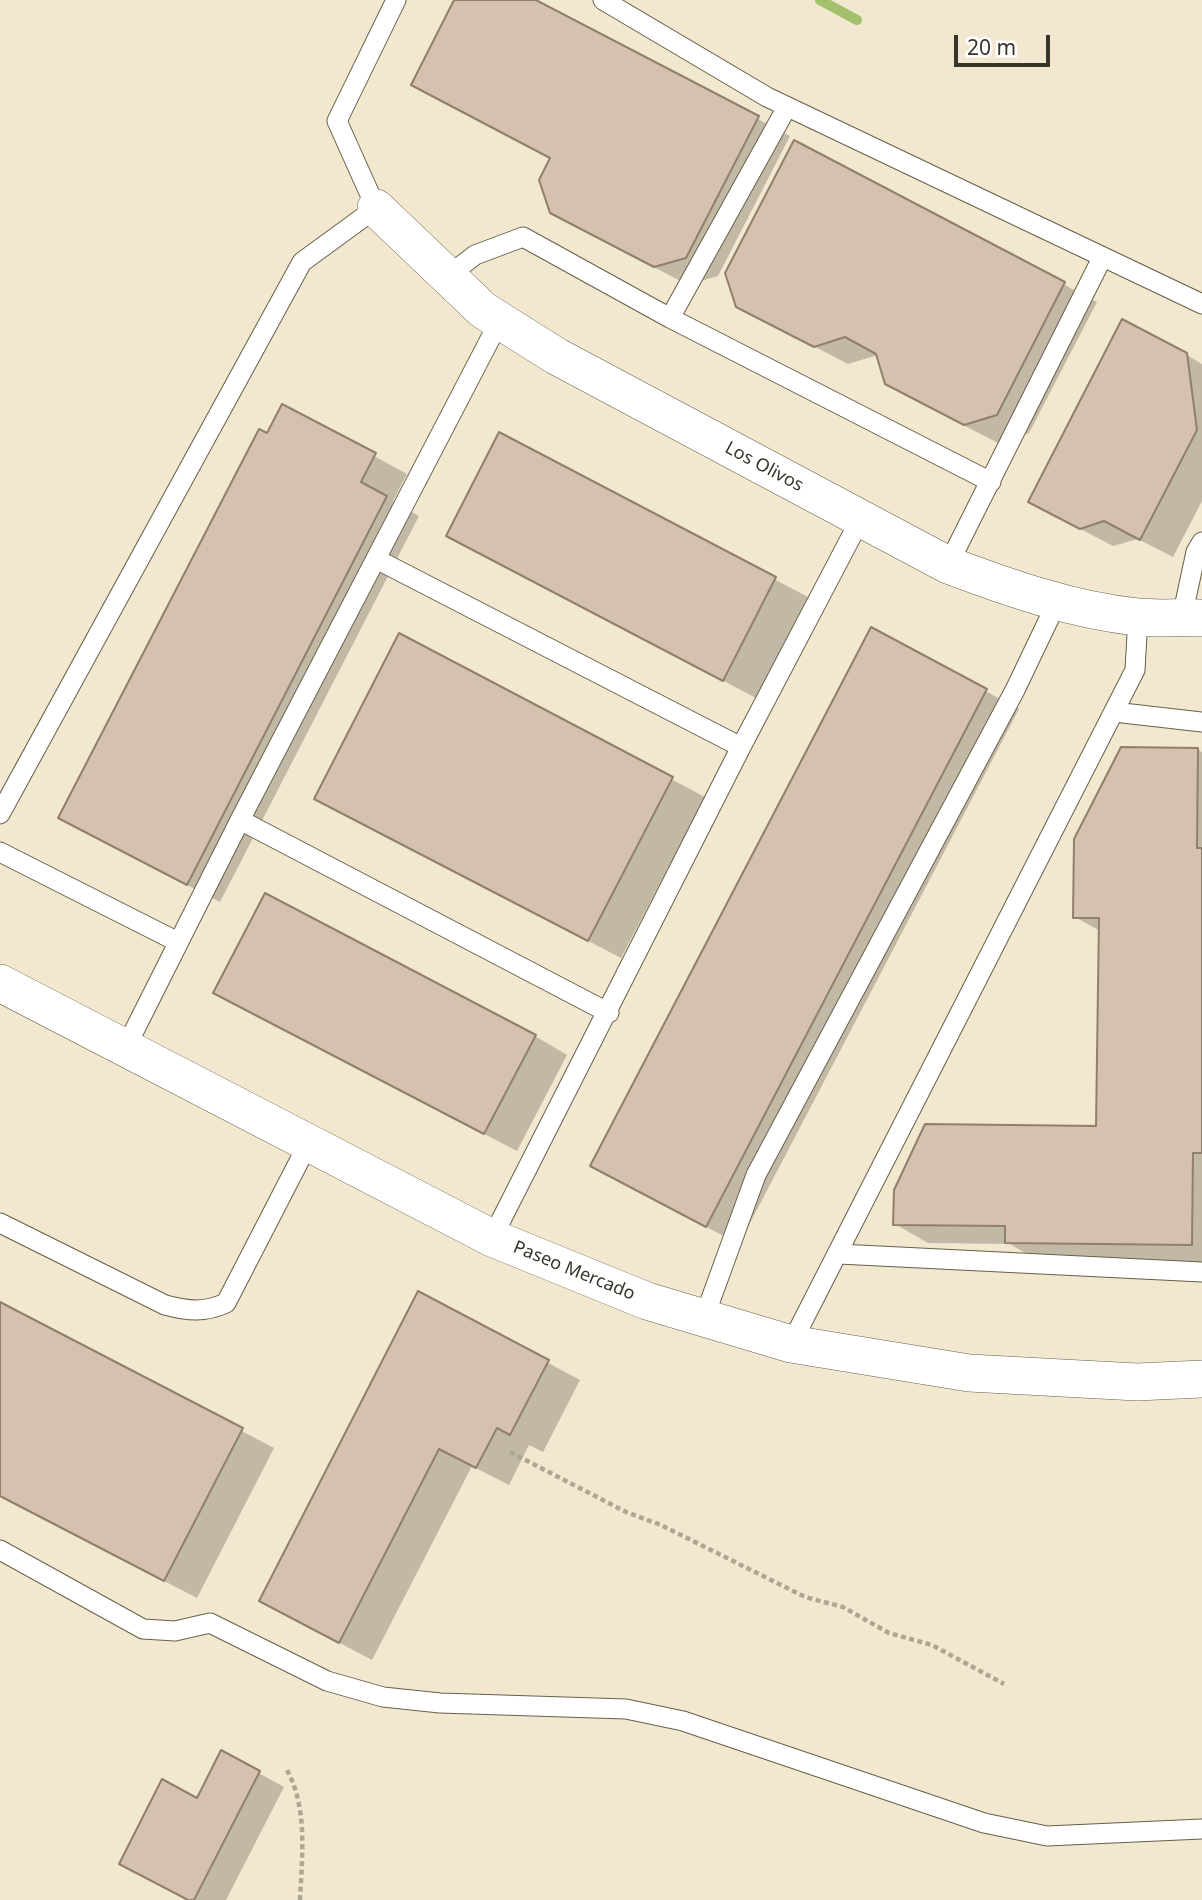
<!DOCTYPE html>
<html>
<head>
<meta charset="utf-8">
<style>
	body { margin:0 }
	#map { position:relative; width:1202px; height:1900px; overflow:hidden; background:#f2e8cf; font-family:"Noto Sans",sans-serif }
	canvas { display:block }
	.scale { position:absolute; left:954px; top:35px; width:96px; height:32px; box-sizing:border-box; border:4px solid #39352b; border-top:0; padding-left:9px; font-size:21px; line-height:24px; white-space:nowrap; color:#39352b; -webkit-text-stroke:5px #fff; paint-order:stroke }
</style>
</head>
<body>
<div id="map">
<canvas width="1202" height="1900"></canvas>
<div class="scale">20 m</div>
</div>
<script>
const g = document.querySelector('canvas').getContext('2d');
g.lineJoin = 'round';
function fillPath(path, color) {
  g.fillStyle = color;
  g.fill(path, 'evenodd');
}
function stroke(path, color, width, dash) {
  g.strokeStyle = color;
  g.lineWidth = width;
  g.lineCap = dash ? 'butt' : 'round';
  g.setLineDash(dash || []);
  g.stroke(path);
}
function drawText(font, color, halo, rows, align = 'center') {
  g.font = font + ' "Noto Sans",sans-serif';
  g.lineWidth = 6;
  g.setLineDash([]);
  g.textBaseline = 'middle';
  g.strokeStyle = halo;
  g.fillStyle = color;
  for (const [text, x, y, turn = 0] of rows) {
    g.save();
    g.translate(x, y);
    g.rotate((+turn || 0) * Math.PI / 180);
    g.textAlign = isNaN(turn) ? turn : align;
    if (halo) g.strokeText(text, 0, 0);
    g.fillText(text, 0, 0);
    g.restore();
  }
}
fillPath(new Path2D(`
	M456,0H533L790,136L718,276L688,285L585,231L552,159L413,84Z
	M794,142L1097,302L1029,433L998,443L919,402L878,355L848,364L737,306Z
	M1187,355L1202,364V501L1173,557L1138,539L1113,546L1063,520Z
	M282,406L407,474L393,501L419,516L220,902L92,836Z
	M500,435L808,597L756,698L448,536Z
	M871,630L1019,709L739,1244L624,1184Z
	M400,636L705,797L621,958L349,816Z
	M1197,749L1202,752V1263L1039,1261L1010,1244L928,1243L895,1224L1098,1128L1100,931L1075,917Z
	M248,1011L535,1036L567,1055L517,1151Z
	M419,1294L580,1380L543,1452L529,1445L509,1485L472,1466L372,1660L294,1619Z
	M0,1304L274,1448L197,1598L0,1496Z
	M222,1753L284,1787L226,1900H189L198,1800Z`), '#0003');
stroke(new Path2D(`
	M820,0L857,20`), '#a3c16d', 10);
const building = new Path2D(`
	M454,0H536L759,116L686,258L654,267L550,213L539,180L550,158L411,85Z
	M794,140L1065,282L997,415L964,425L885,384L876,354L845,337L814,347L736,307L725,273Z
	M1122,319L1187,353L1197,430L1140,540L1104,521L1080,529L1028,502Z
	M282,404L376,453L361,482L387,496L187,885L58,818L259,429L267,433Z
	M499,432L776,577L723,681L446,536Z
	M871,627L987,689L706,1227L590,1166Z
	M399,633L673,777L588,941L314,799Z
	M1121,747L1198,748L1197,848H1202V1153H1193L1192,1245L1005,1243V1226L893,1225L894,1190L925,1124L1096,1126L1099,918H1073L1074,839Z
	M265,893L536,1035L484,1134L213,993Z
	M418,1291L549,1360L510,1435L497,1428L476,1468L439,1449L339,1643L259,1601Z
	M0,1302L243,1428L164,1581L0,1496Z
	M221,1750L260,1771L194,1900H188L119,1864L162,1779L197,1798Z`);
fillPath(building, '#d5c2ae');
stroke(building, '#907f6c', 2);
const lane = new Path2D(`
	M603,0L767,97L1202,304
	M448,276L475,255L523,237L670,318L991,482
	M670,318L787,107
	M376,559L741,747
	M948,565L1102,258
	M1182,617L1196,552L1202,542
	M1114,712L1202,722
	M0,814L302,262L376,208L337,121L396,0
	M240,820L609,1013
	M0,852L178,942
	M126,1047L240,820L500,320
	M0,1223L165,1305C188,1311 204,1313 226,1303L308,1144
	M492,1238L741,747L861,518
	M839,1254L1202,1272
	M704,1318L756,1175L1015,690L1058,600
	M791,1344L1135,670L1138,617
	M0,1550L143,1629L175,1631L210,1623L327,1681L383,1697L440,1703L626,1709L683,1721L984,1823L1047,1836L1202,1829`);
const street = new Path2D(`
	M376,208L483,310L556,356L948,565C1009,588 1072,610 1137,617C1158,619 1180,617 1202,618
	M0,983L492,1238L647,1301L791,1344L969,1373L1137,1382L1202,1379`);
stroke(lane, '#685f49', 21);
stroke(street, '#685f49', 38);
stroke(new Path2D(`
	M510,1452L626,1512L661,1525L805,1597L843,1607L889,1633L932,1645L1004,1684
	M287,1770C308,1809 302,1856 300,1900`), '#ada692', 4.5, [5, 3.5]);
stroke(lane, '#fff', 19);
stroke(street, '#fff', 37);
drawText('18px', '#39352b', '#fff', [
	["Los Olivos",764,467,28],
	["Paseo Mercado",574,1271,22]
]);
</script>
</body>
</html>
